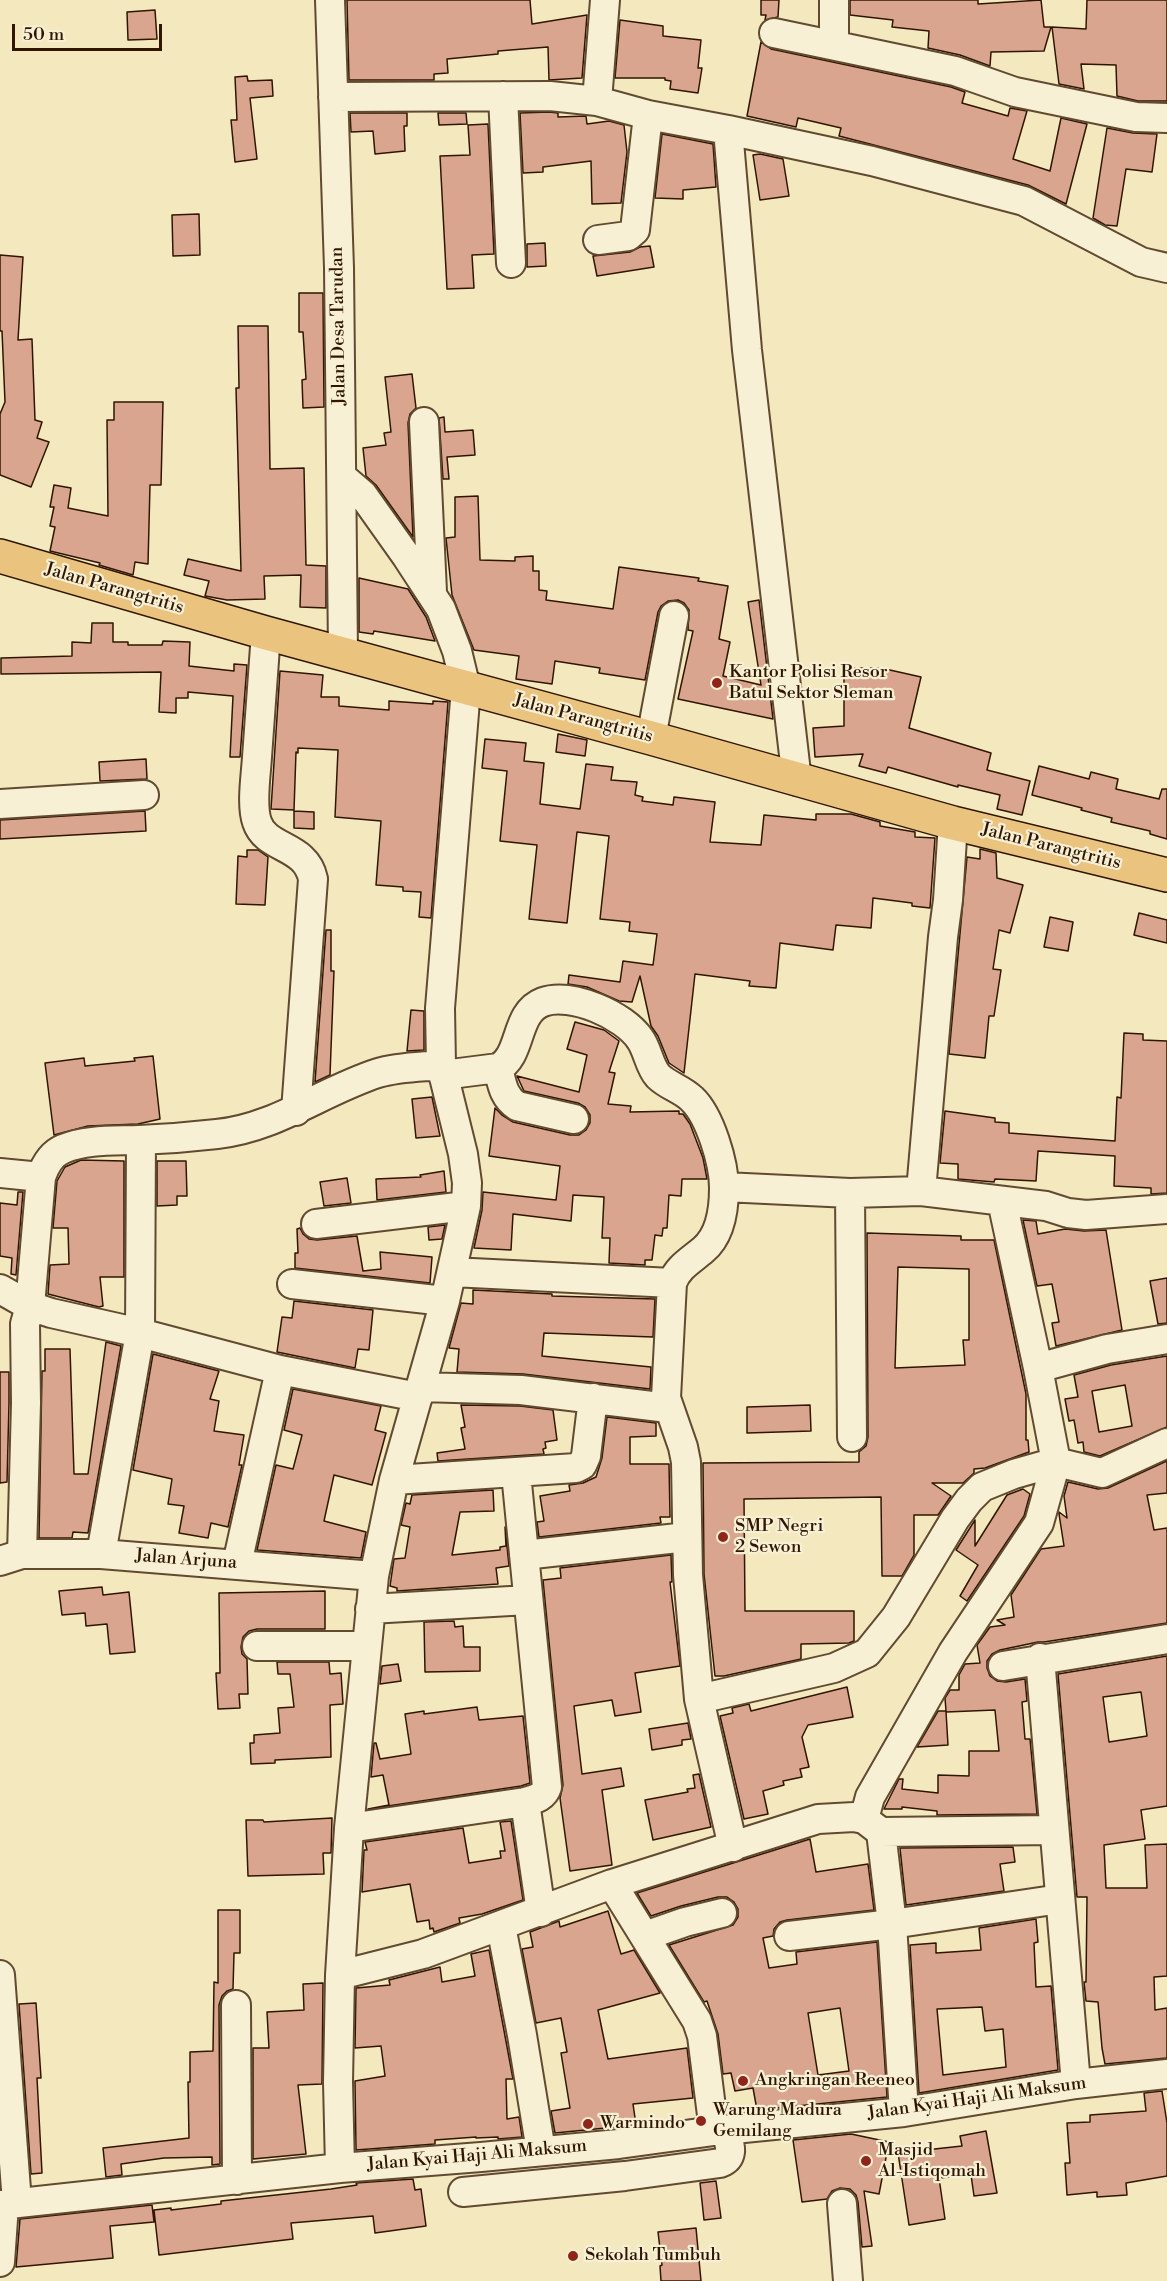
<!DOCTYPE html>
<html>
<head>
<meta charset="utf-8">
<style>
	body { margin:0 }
	#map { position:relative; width:1167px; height:2281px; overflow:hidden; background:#f3e8be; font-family:"Libre Bodoni",serif }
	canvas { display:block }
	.scale { position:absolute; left:12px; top:24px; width:150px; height:27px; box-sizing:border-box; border:3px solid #301600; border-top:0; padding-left:8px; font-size:18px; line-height:21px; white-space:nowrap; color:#301600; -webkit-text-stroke:4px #f7f0d5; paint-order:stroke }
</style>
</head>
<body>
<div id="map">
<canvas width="1167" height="2281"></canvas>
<div class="scale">50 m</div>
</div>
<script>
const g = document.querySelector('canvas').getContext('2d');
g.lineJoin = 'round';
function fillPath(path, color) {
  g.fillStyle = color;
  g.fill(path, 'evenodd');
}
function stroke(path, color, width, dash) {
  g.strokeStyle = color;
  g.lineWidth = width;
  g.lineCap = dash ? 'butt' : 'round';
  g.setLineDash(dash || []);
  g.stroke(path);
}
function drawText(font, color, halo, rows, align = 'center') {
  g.font = font + ' "Libre Bodoni",serif';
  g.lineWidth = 4.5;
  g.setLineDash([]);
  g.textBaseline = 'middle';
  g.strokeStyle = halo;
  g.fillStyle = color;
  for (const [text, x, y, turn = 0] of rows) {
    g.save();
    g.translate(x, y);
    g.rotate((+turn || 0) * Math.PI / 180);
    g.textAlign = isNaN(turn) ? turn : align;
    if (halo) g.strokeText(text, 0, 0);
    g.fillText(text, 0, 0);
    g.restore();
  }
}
const building = new Path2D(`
	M347,0H530L532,24L587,15L582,78L549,80L548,47L498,51V54L447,59L448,73L434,74V80H349Z
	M761,0H779L778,17L765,20L766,15H761Z
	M850,0H978V4L1041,0L1044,27H1051L1044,51L991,52L990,66L960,55L928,48L929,31L892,27L893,20L850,15Z
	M1087,0H1167V101H1138L1117,96L1116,65L1081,64L1084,89L1059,84L1052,27L1086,29Z
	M155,10L157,39L128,40L127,12Z
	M620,20L663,26V36L701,40L698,68H702L698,93L670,89L671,81L665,80V78H615Z
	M761,42L771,49L951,87L965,92L962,103L1008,116L1010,108L1027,111L1013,159L1050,171L1061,118L1087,124L1066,204L1028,185L839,136L841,128L798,118L796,127L747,116Z
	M247,76L248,81L272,80L273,96L250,98L257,159L235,162L231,120H237L235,77Z
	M549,112L558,113V117L586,116L587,124L609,121L624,125L627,152L621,203L592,204L591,161L543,167V172L523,173L520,113Z
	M350,113H407V126H404L405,151L375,154L373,131L351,132Z
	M438,113H466L467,124L439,125Z
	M488,124L494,254L472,255L474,288L447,289L440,156L470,155L468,125Z
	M1107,128L1133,133L1157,134L1152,172L1126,169L1117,226L1105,225L1093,218Z
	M662,134L713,144L716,187L683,190V199L655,198Z
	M760,154L783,159L789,196L760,200L753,155Z
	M199,214L200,255L173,256L172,215Z
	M545,243L546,266L527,267V244Z
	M650,246L654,267L597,276L593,256L630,252L640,247Z
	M0,255L23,257L18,340L32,339L35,420L42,422L37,438L49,442L31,487L0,475V414L5,402L2,331H0Z
	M299,293H323L324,407L303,408L302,380L306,379L303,332H299Z
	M238,326H268L270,469L304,468L306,565L326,566V608L300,607L301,575L264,576L265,599L227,600L205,596L209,581L184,575L188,559L241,571L236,388H239Z
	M412,374L416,408L410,414L408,423L413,537L376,485L366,476L363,448L386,445L384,433L391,432L385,377Z
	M114,402H163L161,485H150L148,564L135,562L133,575L99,565L100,563L50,551L55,527L50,526L54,507H50L54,485L71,488L68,508L108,516L107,420H114Z
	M444,417L445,432L473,430L475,455L447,457L449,479H443L439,418Z
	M478,496L480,560L515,561V557L533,556V571H539V590L547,591L546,600L613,609L619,567L699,578L698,581L728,586L719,639L730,642L723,676L761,685L748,602L759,600L773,719L678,699L693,631L688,630L689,610L684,603L678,600L668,601L661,606L658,612L645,680L599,673L600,668L555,661L552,684L516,679L519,656L474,650L452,595L446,538L455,537V497Z
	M359,578L408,589L426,617L435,641L374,631L373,634L359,632Z
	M92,623H113V642H128V645H162L163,641L190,642L189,666L234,671V664L247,665L240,757H230L233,696L188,692V698H176V713L159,712L161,672L1,674V658L72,656V642L91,643Z
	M844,668H881L921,677L909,728L991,753L987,770L1030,781L1022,815L997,809L1000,795L958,785V787L888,767L886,773L859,766L863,754L815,757L813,728L844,726Z
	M280,671L323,675L321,697H339V706L389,710V701L433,704V701L448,702L431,918L419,917L421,892L403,891V887L376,885L381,821L335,817L338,750L298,748V753L296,752L294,810L271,809Z
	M558,734L587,740L585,756L556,752Z
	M485,739L526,743L524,761L544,763L540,804L580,809L586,764L613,767L611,780L637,782L635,795L643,797L642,801L673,805L674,797L715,802L710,842L761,845L764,815L816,820V814H851L880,822V826L915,832V837L935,838L930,908L912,906V903L873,898L871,928L836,925L833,950L780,943L776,988L749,986L750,981L695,974L684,1073L669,1063L658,1036L651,1026L640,976L632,1002L619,1001L587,987L568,984L569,975L620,982L623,961L653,965L657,934L629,931L630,922L600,919L609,836L577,832L567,923L529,919L537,845L500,841L507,771L482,768Z
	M146,759L147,779L100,781L99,762Z
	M1039,766L1089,779L1091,772L1118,779L1116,789L1159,799L1162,789H1167V839L1150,834V831L1111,822L1112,818L1081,810L1082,808L1032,795Z
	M145,811L146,831L0,839V820Z
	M294,811L314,812V829L294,828Z
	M980,849L996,853L997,878L1023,885L1010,933L999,930L993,969L1001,970L994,1016H989L985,1058L949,1054L967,857L980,859Z
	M247,850H258L268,857L265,905L236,904L238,856L247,857Z
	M1139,913L1167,920V943L1134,935Z
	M1050,917L1073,922L1068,951L1044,947Z
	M326,930H331V971H334L330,1075L315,1082Z
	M411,1010L424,1011V1050L407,1051Z
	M575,1022L604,1030L619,1041L609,1072L615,1073L608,1104L631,1106L630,1112L679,1111V1114H683L690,1124L703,1158L707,1179H682L681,1196L669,1195L667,1228H663L662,1236L655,1235L652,1260H645V1265L609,1263L610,1238H602L604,1197L573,1195L571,1221L513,1214L511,1250L474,1248L482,1210L483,1192L556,1200L560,1166L489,1156L495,1108L502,1115L513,1122L570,1135H579L586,1130L590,1123V1115L585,1107L578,1103L524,1091L517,1076L579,1092L587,1055L567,1049Z
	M1124,1033L1143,1034V1040L1167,1041V1193L1151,1194V1188L1114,1186L1115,1156L1038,1151L1036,1181L995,1179L994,1182L958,1179V1164L940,1163L945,1111L995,1118V1122L1009,1123V1133L1115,1141L1117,1097L1121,1098Z
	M153,1056L160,1119L138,1124L88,1126L54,1135L45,1063L84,1058L85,1066L135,1061L134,1058Z
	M432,1097L440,1136L416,1138L412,1099Z
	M81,1160L124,1161V1277H100L103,1306L99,1307L48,1294L50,1265L69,1264L68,1228H53L57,1181L65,1167Z
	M157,1161H186L187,1196H177V1205L157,1206Z
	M444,1171L446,1192L377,1200L376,1179L421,1177L420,1175Z
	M347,1178L351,1203L324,1206L320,1182Z
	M18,1192H23L16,1275L11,1274L12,1258L0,1256V1203L17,1205Z
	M1023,1220L1036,1221L1038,1234L1065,1229L1084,1231L1106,1230L1122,1330L1056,1346L1052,1323L1059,1322L1052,1284L1037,1286Z
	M445,1225L442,1239L429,1240L428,1227Z
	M300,1228L303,1234L309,1239L317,1240L357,1236L363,1271L381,1269L380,1252L432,1257L430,1283L295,1268V1253H298L297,1229Z
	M867,1233L961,1236V1240H994L1026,1394V1440H1028L1029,1452L985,1468L974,1469V1473L963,1483H932L951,1496L938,1515H914V1555L902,1576H882L881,1497L744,1499L745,1611H854V1641L849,1643L801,1644V1659L724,1676H715L704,1574L703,1463L859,1462V1452L866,1446L868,1437ZM898,1267L969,1269V1340H963L965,1365L895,1368Z
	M1167,1278V1323L1158,1324L1150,1281Z
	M473,1290L552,1294V1296L655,1299L653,1337L544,1333L542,1356L651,1367L650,1389L523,1374L457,1372L459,1349L449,1348L461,1303L473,1304Z
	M294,1301L373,1310L369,1350L358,1349L355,1368L277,1352L282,1317L292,1318Z
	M106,1342L121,1346L88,1533L73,1532L72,1538H39L42,1371H45V1349H70L74,1474H88Z
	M153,1354L219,1371L210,1399L219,1401L214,1431L244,1435L239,1465H242L228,1527L211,1523L208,1538L179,1533L184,1506L168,1504L172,1479L133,1470Z
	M1167,1356V1427L1100,1456L1084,1452L1083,1442L1078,1443L1074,1420L1069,1421L1065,1399L1078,1397L1074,1375L1111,1365ZM1125,1385L1132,1426L1099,1432L1092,1391Z
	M0,1372H9V1403L7,1482L0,1483Z
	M293,1389L381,1406L375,1430L386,1433L372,1485L334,1475L324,1521L366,1532L361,1558L257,1550L276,1465L293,1469L302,1435L284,1430Z
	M461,1405L520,1406L553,1410L557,1440L545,1442L546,1448L543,1449L544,1454L438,1461L437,1453L465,1449L461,1428L465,1427Z
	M810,1405L811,1431L747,1433V1407Z
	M607,1417L656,1423V1436L630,1437V1464H669L670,1517H660L661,1523L539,1537L537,1522L544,1521L540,1496L570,1491L569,1485L583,1483L596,1477L602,1458Z
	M1167,1461V1493L1147,1495L1154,1530L1167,1528V1623L1044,1642H1038L1000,1650L992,1654L987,1661V1668L990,1676L997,1681L1006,1682L1025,1679L1027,1701L1022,1702L1025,1739H1030L1037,1814L937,1815V1811L902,1807V1809H884L899,1779H903L902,1789L938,1793V1775L969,1776V1751H999L995,1710L946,1712L948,1745L917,1747L938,1711H946L945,1698L950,1690H959V1675L965,1664L980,1663L977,1645L990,1627L1005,1625L997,1620L1014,1617L1011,1595L1041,1549L1064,1546L1059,1514V1512L1067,1518L1064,1496L1068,1482L1098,1489L1108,1488Z
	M1023,1489L1030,1494L1024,1516L967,1601L960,1596L978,1565L956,1550L975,1520V1546L1007,1495Z
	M493,1490L494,1511L460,1512L452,1555L500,1550V1547L506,1546L505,1527L509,1566L496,1568L498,1584L397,1591V1588L390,1586L394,1559L405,1558L410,1527L401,1525L406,1503L410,1504L412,1495Z
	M671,1555L672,1582H670L680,1666L635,1673L641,1712L615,1716L612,1700L574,1706L582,1774L621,1768L624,1786L602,1790L612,1865L570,1871L560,1798L563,1785L543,1580L561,1578L560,1568Z
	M102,1587L103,1595L129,1592L135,1652L110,1654L107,1624L86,1626L85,1613L62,1615L59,1591Z
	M325,1591V1629H257L249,1631L243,1637L241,1647L242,1654L247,1659L248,1694H239L240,1708L218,1709L216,1673H220L219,1593Z
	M454,1621L455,1627L463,1626L464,1647H480V1671L425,1672L424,1622Z
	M1167,1656V1806L1141,1810L1145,1839L1104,1845L1106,1888H1147L1145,1845L1167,1844V1976L1154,1977L1155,2010L1167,2008V2058L1105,2064L1102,2048L1098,2002L1086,2001L1084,1982H1086L1087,1897H1077L1058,1674ZM1141,1692L1147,1736L1109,1742L1103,1697Z
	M277,1662H329L330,1674L341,1673L343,1704L330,1705L331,1757L275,1760V1763L251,1764L250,1743H254V1735L280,1733L278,1708L294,1707L290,1674H278Z
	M398,1664L401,1681L380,1684L382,1666Z
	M847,1687L853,1717L808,1725L802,1737L809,1767L800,1769L802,1777L783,1781L784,1785L763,1791L768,1814L744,1819L720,1716L733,1713L732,1708L749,1704L751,1711Z
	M477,1707L479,1720L523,1716L530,1783L521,1786L368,1809L389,1805L383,1775L371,1777L374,1743H376L380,1759L411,1754L405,1714L424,1711V1714Z
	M688,1723L691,1739L682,1740V1745L652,1750L649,1729Z
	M699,1774L711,1827L653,1840L645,1800L688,1792L687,1789L695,1788L693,1775Z
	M332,1818L331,1853H323L324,1874L248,1876L246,1820H263L264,1822Z
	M511,1821L523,1900L482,1914L459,1918L460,1923L434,1932L433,1928L430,1929L429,1920L417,1922L410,1884L362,1892L364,1850H367L365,1842L463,1828L469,1863L501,1858L500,1851H505L500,1822Z
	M810,1839L816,1872L868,1864L874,1910L787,1920L780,1922L774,1929L773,1936L763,1938L769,1968L797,1964L796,1952L877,1942L887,2097L757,2110L753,2088L735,2091L731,2073L723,2074L718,2034L707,2001L704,2002L669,1945L733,1925L738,1917V1909L734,1902L727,1897H718L681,1906L651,1916L637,1893ZM840,2008L849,2071L818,2075L808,2013Z
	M1013,1847L1015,1862L1000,1864L1004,1891L906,1905L900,1848Z
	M218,1910H240V1953H234L233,1989L227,1991L222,1996L219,2005L220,2164L212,2165V2157L164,2158L121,2164L122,2175L106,2177L103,2148L189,2138L188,2082H190V2052L213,2051L214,1982L218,1983Z
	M608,1911L621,1954L634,1950L660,1993L598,2010L608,2059L687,2048L693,2098L633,2104L636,2125L555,2133L551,2111L570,2108L561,2053L567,2052L561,2018L536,2023L522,1949L533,1947L530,1932L559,1921L560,1927Z
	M1036,1919L1038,1942L1034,1943L1036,1987L1051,1986L1058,2070L919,2093L910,1945L936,1943V1953L981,1950L979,1928ZM982,2007L985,2031L1003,2029L1006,2067L943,2075L937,2009Z
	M489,1950L513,2079H506L507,2119L519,2117L522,2137L498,2139V2137L476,2138V2137L435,2140V2144L356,2150L355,2081L385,2076L381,2046L355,2048L356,1988L390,1985L389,1980L440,1967L442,1982L475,1976L471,1954Z
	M323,1983L322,2084L298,2085L306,2154L253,2159V2048H269L267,2012L304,2010L303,1984Z
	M36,2003L41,2078H37L42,2173L31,2174L19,2004Z
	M1162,2091L1167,2123V2176L1126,2183L1127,2195L1097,2197V2192L1067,2195L1065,2163H1070L1067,2123L1090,2122V2115L1146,2111L1144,2093Z
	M986,2131L997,2193L974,2196L971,2175L939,2178L945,2219L909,2225L898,2153L962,2146L960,2136Z
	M851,2134L889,2142L879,2194L864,2191L872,2246L862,2247L858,2202L856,2195L850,2189L840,2188L832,2191L827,2199L802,2202L793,2140Z
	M413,2179L415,2190L421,2189L426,2226L375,2233L373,2216L291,2223L293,2239L159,2255L154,2210L171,2208V2210L221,2204V2201L331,2189L357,2185L356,2183Z
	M716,2181L721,2218L704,2220L700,2183Z
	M152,2205L154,2222L110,2226L113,2258L16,2267L20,2219Z
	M696,2228L701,2281H661L660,2266L662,2265L658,2232Z`);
fillPath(building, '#daa58f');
stroke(building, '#301600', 1.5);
const minor = new Path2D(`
	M330,0L339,268L343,653
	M774,33L955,71L1015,92L1136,117L1167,118
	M834,45V0
	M503,96L511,263
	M333,97L550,96L597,101L648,115L728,130L872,161L1024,201L1141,262L1167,268
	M597,101L605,0
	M728,130L747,350L797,781
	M598,240L628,236L635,230L648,115
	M424,422L432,592
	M266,633C263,674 260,716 257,757C256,775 251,805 257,822C266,850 306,844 313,879L296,1111
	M651,738L674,616
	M0,804L144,795
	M498,1068C502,1083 503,1097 517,1106L574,1119
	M443,1075L498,1068C523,1055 514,1013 543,1002C571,992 624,1015 640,1039C648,1050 649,1066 658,1076C668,1086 682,1089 692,1099C710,1116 724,1163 724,1188C724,1209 720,1236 703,1250C690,1261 678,1267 672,1283L666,1398L683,1447L686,1462L688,1575L699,1699L733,1847
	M0,1173L41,1177
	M724,1187L850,1193L921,1191L1046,1206L1068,1213L1086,1215L1167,1209
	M921,1191L943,937L948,900L953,823
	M850,1193L852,1437
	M316,1224L466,1206
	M452,1272L672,1283
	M292,1284L445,1301
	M0,1289L30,1306L51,1313L140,1333L280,1370L418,1397
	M1038,1368L1107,1349L1167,1339
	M421,1387L521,1390L668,1408
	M394,1480L576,1468L582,1465L586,1456L593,1398
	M22,1554L26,1403L25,1324L30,1306L41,1177C45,1165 51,1154 63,1149C86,1139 115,1141 139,1140C165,1139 191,1137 217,1134C276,1128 322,1091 378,1073C398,1067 420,1067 441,1065
	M101,1554L140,1333L141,1140
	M524,1555L687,1537
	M0,1561L22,1554H101L374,1576
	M237,1564L280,1370
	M370,1609L528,1600
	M257,1646H366
	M1040,1658L1076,2084
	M1003,1666L1167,1639
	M699,1699L834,1668L867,1653L896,1617L955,1519L969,1500L982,1487L1014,1474L1056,1462L1102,1473L1167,1443
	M525,1802L541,1912
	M864,1819L870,1797L953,1652L1039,1523L1056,1462L1038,1368L1002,1201
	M349,1828L525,1802C535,1799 544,1797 547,1787L516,1473
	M881,1832L1054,1830
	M612,1884L697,2021L702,2036L714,2131
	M501,1926L522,2035L541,2151
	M645,1936L685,1922L722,1913
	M789,1936L892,1924L1060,1899
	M0,1975L17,2203
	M340,1975L423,1954L612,1884L818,1819L854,1817L864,1819L881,1832L892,1924L904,2112
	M236,2005L237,2180
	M340,2168L338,2082L340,1975L349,1828L374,1576L394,1480L445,1301L466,1206L467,1183L463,1154L441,1065L440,1008L466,688L457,651L441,609L407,557L363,495L342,477
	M463,2192L625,2176L720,2163C736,2157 729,2143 726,2130
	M842,2204L848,2281
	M0,2205L340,2168L481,2157L619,2144L714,2131L904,2112L1076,2084L1167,2074
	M0,2262L4,2205`);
const major = new Path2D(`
	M0,556L266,633L651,738L953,823L1167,875`);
stroke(minor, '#614a30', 32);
stroke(major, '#301600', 36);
stroke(minor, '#f7f0d5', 28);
stroke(major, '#eac47f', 33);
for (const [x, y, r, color] of [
	[717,683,6,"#8f2418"],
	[723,1537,6,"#8f2418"],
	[743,2081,6,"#8f2418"],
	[701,2121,6,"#8f2418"],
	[588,2124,6,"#8f2418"],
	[866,2161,6,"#8f2418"],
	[573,2256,6,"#8f2418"]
]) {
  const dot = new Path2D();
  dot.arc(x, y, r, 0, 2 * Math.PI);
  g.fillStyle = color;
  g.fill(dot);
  stroke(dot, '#f7f0d5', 2);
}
drawText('18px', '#301600', '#f7f0d5', [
	["Jalan Desa Tarudan",339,326,-91],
	["Jalan Parangtritis",114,589,16],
	["Jalan Parangtritis",583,719,15],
	["Jalan Parangtritis",1051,847,14],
	["Jalan Arjuna",186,1560,4],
	["Jalan Kyai Haji Ali Maksum",977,2099,-8],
	["Jalan Kyai Haji Ali Maksum",477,2156,-5]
]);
drawText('18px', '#301600', '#f7f0d5', [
	["Kantor Polisi Resor",729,673],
	["Batul Sektor Sleman",729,694],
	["SMP Negri",735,1527],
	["2 Sewon",735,1548],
	["Angkringan Reeneo",755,2081],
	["Warung Madura",713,2111],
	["Gemilang",713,2132],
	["Warmindo",600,2124],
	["Masjid",878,2151],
	["Al-Istiqomah",878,2172],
	["Sekolah Tumbuh",585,2256]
], 'left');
</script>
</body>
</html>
